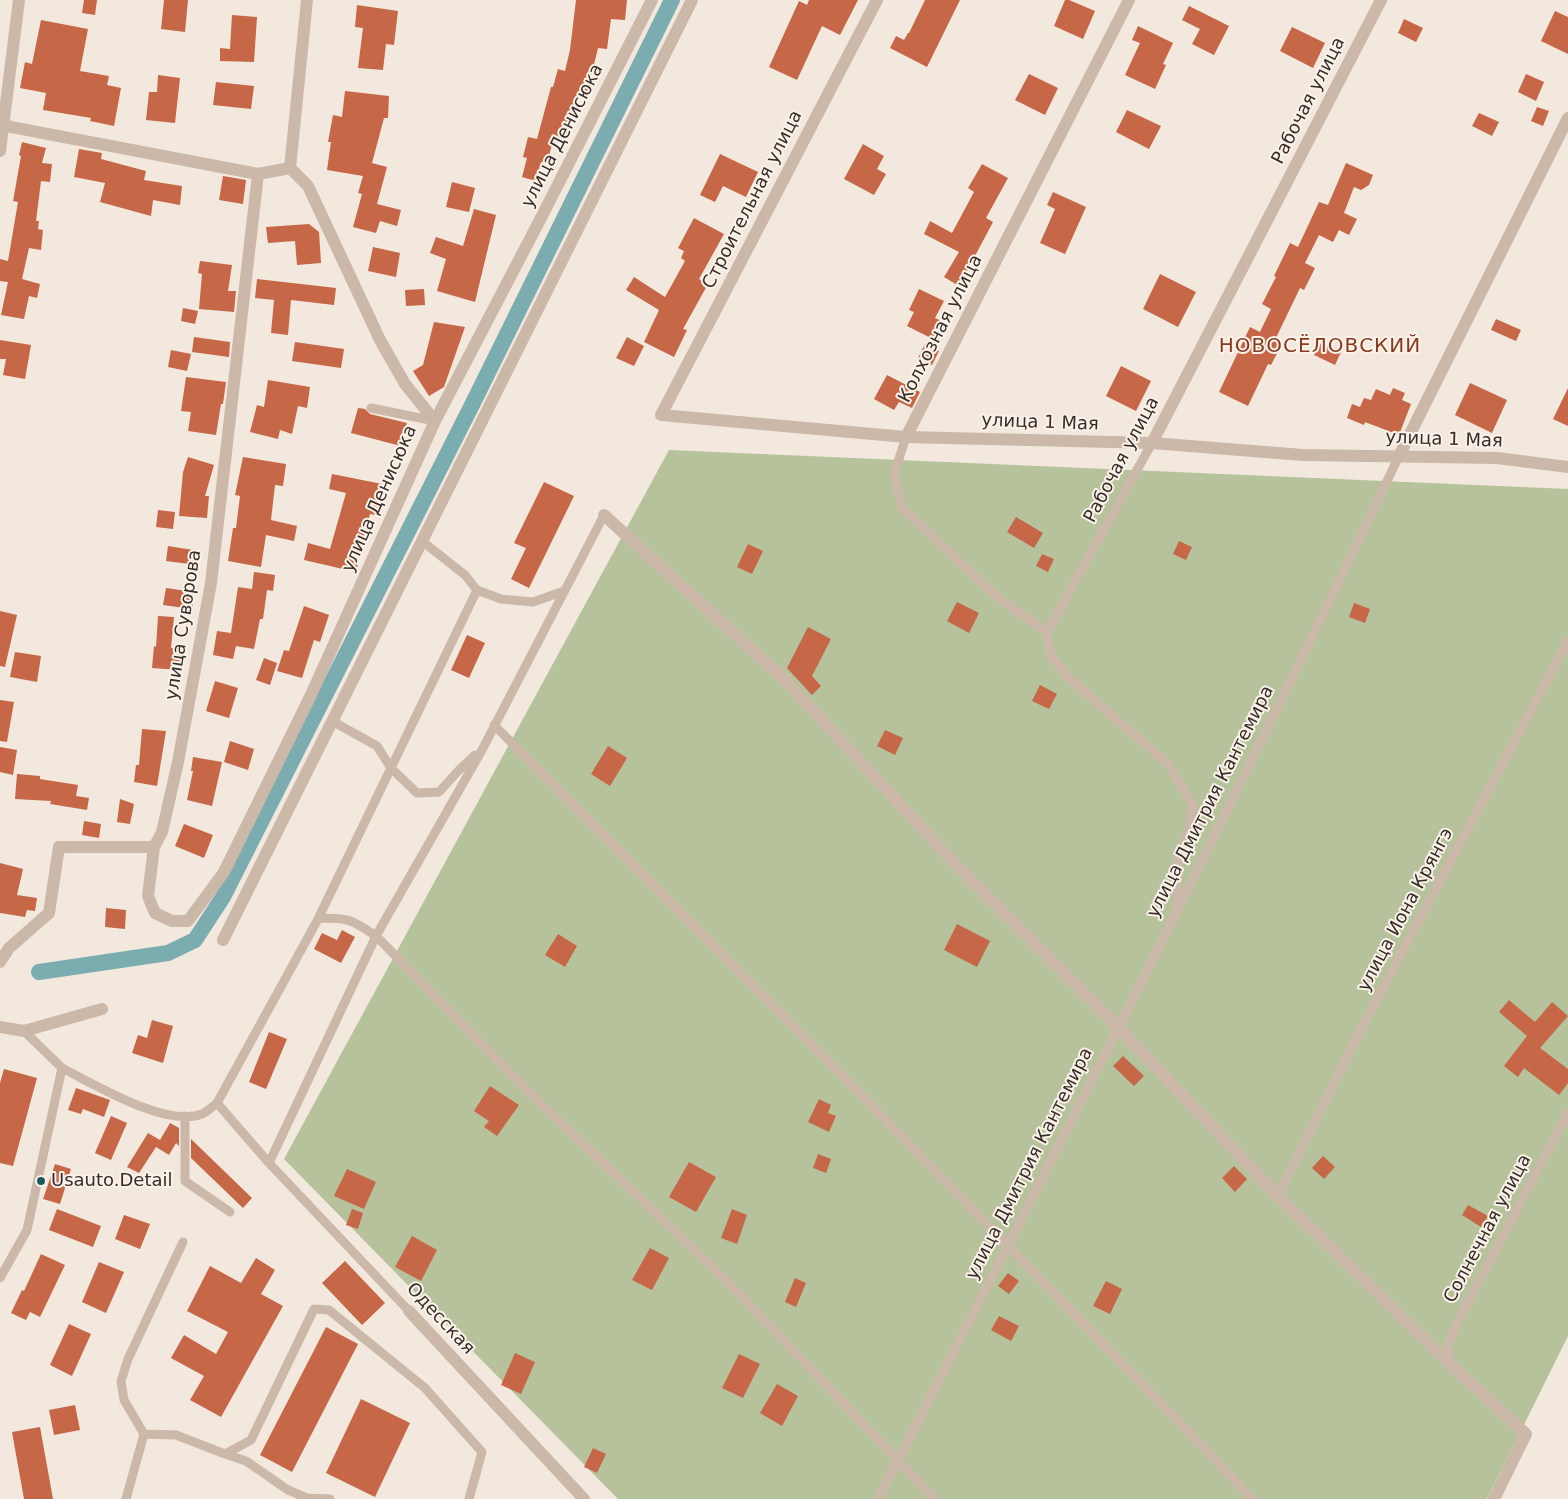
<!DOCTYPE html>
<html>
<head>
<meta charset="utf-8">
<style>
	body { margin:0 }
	canvas { display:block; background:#f2e8dd }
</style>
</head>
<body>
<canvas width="1568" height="1499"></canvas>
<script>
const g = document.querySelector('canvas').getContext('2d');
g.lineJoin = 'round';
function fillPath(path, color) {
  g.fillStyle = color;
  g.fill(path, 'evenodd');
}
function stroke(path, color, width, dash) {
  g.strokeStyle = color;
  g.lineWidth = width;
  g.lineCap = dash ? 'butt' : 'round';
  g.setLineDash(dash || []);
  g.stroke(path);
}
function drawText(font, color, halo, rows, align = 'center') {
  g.font = font + ' "DejaVu Sans",sans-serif';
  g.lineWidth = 4;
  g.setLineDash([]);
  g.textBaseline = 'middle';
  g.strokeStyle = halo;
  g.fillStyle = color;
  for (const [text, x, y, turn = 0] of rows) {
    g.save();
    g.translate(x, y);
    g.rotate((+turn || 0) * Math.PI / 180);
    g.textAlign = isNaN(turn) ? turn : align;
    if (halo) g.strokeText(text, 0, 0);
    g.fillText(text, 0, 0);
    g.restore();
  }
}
fillPath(new Path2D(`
	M669,450L1568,489V1336L1487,1499H618L284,1159Z`), '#b5c29c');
stroke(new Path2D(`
	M39,972L168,953L195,940L223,897L473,403L672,0`), '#7badb0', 16);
fillPath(new Path2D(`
	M84,0H97L95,15L82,13Z
	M164,0H188L185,32L161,29Z
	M576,0H627L625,20L611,19L607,49L598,48L587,93L579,91L565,145L553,141L547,163L541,162L536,181L522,177L527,158L523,157L528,137L537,139L551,87H553L558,69L565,71L570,50Z
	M809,0H858L840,35L822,26L797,80L769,67L799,1L807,5Z
	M925,0H960L927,67L890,48L896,36L904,40L908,33H909Z
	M1065,0H1069L1095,11L1083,39L1054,26Z
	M357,5L398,11L394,45L386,44L383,70L358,68L363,28L355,27Z
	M1189,6L1229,26L1214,55L1192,44L1200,29L1182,20Z
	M1555,11L1568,17V54L1541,41Z
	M232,15L257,17L254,62L220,61V48L230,49Z
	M1404,19L1423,28L1416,42L1398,33Z
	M41,20L88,29L80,71L109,76L107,85L121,88L114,126L90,121L91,118L43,110L46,93L20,88L25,62L32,64Z
	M1138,26L1173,43L1163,64L1166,65L1155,89L1125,75L1140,43L1132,40Z
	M1292,27L1325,43L1313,68L1280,51Z
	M1029,74L1058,88L1045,115L1015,100Z
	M1526,74L1544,82L1536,101L1518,92Z
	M158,75L180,78L175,123L146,120L149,92H157Z
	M216,82L254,86L251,109L213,105Z
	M345,91L389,96L388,118H384L372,163L387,167L377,204L401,210L397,226L380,221L376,233L353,227L362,194L358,193L363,176L327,170L331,142H328L333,115L342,117Z
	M1537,107L1549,111L1543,126L1531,121Z
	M1127,110L1161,126L1149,149L1116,132Z
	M1479,113L1499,122L1492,136L1472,126Z
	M22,142L46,148L42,163L52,164L50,182L41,181L36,221H39L38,229L43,230L41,250L29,248L22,279L40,284L37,298L29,296L24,319L1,315L8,282L0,281V259L8,261L18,202L13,201L21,156L19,155Z
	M863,144L884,156L877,169L886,174L874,195L844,179Z
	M79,149L102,153L101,159L146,171L144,180L182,186L180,205L153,200L151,216L100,202L105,183L74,177Z
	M720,154L758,172L746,197L723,186L715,202L700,195Z
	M1346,163L1373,175L1369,185L1361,190L1354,187L1344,213L1357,219L1349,235L1339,230L1333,242L1319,235L1305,263L1315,268L1304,290L1300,288L1275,340L1282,344L1271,365L1268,364L1248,406L1219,392L1250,327L1260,332L1271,309L1262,304L1276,277L1274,276L1290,243L1298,247L1319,202L1328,205Z
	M982,164L1008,178L986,218L993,222L959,286L944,277L959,252L924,234L930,221L952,233L974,192L968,188Z
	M223,176L246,180L243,204L219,200Z
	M452,182L475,188L469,212L446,207Z
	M1053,192L1086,207L1065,254L1040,243L1055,209L1047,205Z
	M474,209L496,215L475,302L437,291L446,259L430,253L436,237L463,246Z
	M694,218L724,234L699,279L708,284L683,329L687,330L674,357L644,342L659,310L626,290L634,277L665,297L685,261L681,258L684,251L678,248Z
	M309,224L319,232L321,263L297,265L295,241L268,243L266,227Z
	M373,247L400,253L396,277L368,271Z
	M200,261L232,265L228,291H236L234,312L199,309L202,274L198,273Z
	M1160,274L1196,292L1178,327L1143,309Z
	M257,279L336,288L334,305L291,300L288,335L271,333L274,300L255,298Z
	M424,289L425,305L406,306L405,290Z
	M919,289L944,301L935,318L946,323L937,341L907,326L914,312L909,310Z
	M183,308L198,311L195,324L181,321Z
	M1496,319L1521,330L1516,341L1491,330Z
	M434,322L465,327L444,387L429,396L413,371L423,365Z
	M194,337L230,342L229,357L192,352Z
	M627,337L644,346L634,366L616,358Z
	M0,340L31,345L25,379L3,375L6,359H0Z
	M295,342L344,349L341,368L292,361Z
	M1321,343L1341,352L1335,365L1314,355Z
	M925,344L939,351L932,365L918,358Z
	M171,350L191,354L187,371L168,367Z
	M1121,366L1151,381L1136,411L1106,396Z
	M887,375L920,392L912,408L899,402L894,410L874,399Z
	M186,377L226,382L223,404H221L216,435L188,431L191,412L181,411Z
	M268,380L310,387L307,408L298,406L292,434L280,430L278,439L250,432L257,405L264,407Z
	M1470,383L1507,400L1492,433L1455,415Z
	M1393,388L1405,393L1402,400L1411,404L1399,435L1365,422L1364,425L1347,418L1352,404L1360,407L1364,398L1371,400L1376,389L1390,395Z
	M1568,388V426L1553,419Z
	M358,408L365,409L370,414L407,423L401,446L351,433Z
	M188,457L214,465L205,496H209L207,518L179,516L183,472Z
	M243,457L286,464L283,486L275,485L271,520L297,526L294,541L266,535L261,567L228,561L233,528H236L240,496L235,495Z
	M332,474L382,484L376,515L370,514L357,559H359L356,572L304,560L308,543L330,549L346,493L329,489Z
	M544,482L574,496L529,588L511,579L526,548L514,543Z
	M158,510L175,512L173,529L156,527Z
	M1016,517L1043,533L1034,548L1007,532Z
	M1179,541L1192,547L1186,560L1173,554Z
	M748,544L763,551L752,574L737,567Z
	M168,546L199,551L197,565L166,561Z
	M1042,554L1054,559L1048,572L1036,566Z
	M254,572L275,575L273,591L267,590L263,619H260L254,649L236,646L233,659L213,655L217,631L231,633L238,587L252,589Z
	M166,588L194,592L192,609L163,605Z
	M957,602L979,613L969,633L947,621Z
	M1354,603L1370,609L1365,623L1349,617Z
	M304,606L329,615L320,642L314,640L302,678L277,671L284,650L289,651Z
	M0,611L17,615L5,667L0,666Z
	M158,616L174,617L171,648L182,649L180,670L152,668L154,646L156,647Z
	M808,627L831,639L812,676L821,686L812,695L787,668Z
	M467,635L485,643L469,678L451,670Z
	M15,652L41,656L37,682L10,677Z
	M264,658L277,663L270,685L256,680Z
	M215,681L238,688L229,718L206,711Z
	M1040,685L1057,694L1049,709L1032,701Z
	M0,700L14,702L7,742L0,741Z
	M142,729L166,731L157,786L134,782L136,765H139Z
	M885,730L903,738L895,755L877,746Z
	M230,741L254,749L248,770L224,762Z
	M608,746L627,758L610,786L591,774Z
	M0,747L17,750L13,775L0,772Z
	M193,757L222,762L212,806L187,800L193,771H191Z
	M17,774L40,776V779L78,785L76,796L89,798L87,810L50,804L51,801L15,799Z
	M120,799L134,804L130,824L117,822Z
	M84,821L101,824L99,838L82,835Z
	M184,824L213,835L204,858L175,846Z
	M0,863L23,869L17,895L37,898L35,911L27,910L25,917L0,913Z
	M106,908L126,910L125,929L105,927Z
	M957,924L990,941L977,967L944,950Z
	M342,930L355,937L341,963L314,949L322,933L337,940Z
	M558,934L577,946L565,967L545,955Z
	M1509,1000L1535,1022L1552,1002L1568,1016L1540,1048L1568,1069V1083L1559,1095L1524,1068L1518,1077L1504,1066L1527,1036L1499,1012Z
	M152,1020L173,1026L163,1063L132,1053L138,1035L147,1038Z
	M269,1032L287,1039L266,1089L249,1082Z
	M1123,1056L1144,1076L1134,1086L1113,1066Z
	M4,1069L37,1078L13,1166L0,1163V1083Z
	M490,1086L519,1105L497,1136L484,1127L489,1121L474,1111Z
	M76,1088L110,1100L104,1117L83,1109L81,1114L68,1110Z
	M819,1099L831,1105L828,1113L836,1116L829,1132L808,1122Z
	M111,1116L127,1123L111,1160L95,1153Z
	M170,1123L179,1128V1146L176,1143L169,1155L156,1147L139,1173L127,1167L148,1133L160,1140Z
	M191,1139L252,1198L243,1208L191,1158Z
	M818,1154L831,1159L826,1173L813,1168Z
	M1323,1156L1335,1167L1324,1179L1312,1168Z
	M689,1162L716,1177L696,1212L669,1197Z
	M55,1164L71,1169L60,1204L43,1199Z
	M1234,1166L1247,1179L1235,1192L1222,1178Z
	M347,1169L376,1182L364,1209L334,1196Z
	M1468,1205L1488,1216L1481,1227L1462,1215Z
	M57,1209L101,1226L93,1247L49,1230Z
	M352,1209L363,1213L358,1229L346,1225Z
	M732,1209L747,1215L737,1244L721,1238Z
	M124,1215L150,1224L140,1249L115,1239Z
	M412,1236L437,1250L421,1281L395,1267Z
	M650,1248L669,1258L652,1290L632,1280Z
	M41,1254L65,1265L40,1317L30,1312L26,1320L11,1313L22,1290L24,1291Z
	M256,1258L275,1270L261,1294L283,1306L221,1417L190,1400L204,1376L171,1358L184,1335L216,1354L228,1332L187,1311L210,1266L241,1283Z
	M345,1261L385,1303L362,1325L322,1283Z
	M99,1262L124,1272L106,1313L82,1302Z
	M1008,1273L1019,1281L1009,1294L998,1286Z
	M795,1278L806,1283L796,1307L785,1302Z
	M1106,1281L1122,1289L1110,1314L1093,1306Z
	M999,1316L1019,1326L1011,1341L991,1330Z
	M69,1324L91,1334L72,1376L50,1365Z
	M326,1327L358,1344L292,1472L260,1455Z
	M515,1353L535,1362L521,1394L501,1385Z
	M739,1354L760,1364L743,1398L722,1388Z
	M777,1384L798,1396L782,1426L760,1413Z
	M361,1399L410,1423L375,1497L326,1473Z
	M75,1405L80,1430L54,1435L49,1410Z
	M40,1427L53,1499H24L12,1432Z
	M593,1448L606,1454L597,1473L584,1467Z`), '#c66747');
stroke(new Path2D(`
	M371,408L435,421
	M906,437L894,474L902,508L1002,601L1047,632
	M1152,443L1047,632L1051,656L1069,678L1168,764L1193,805L1189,830L1178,858L1177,907
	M477,590L501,599L533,602L564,591
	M332,721L377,746L391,768L417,793L439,792L460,769L475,755
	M494,725L845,1078L1185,1428L1252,1499
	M319,918C348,918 351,919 376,936L531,1094L728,1282L935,1499
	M62,1068C94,1084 166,1128 202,1114C207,1112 213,1106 217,1103L317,921L477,590L465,575L422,541
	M217,1103L269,1163L409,1311
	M185,1116V1181L230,1212
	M269,1163L376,936L482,750L604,515
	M1278,1196L1360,1031L1568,641
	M0,1278L27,1230L62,1068L24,1031
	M1450,1364L1448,1345L1459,1319L1568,1113
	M144,1434L176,1435L225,1454L246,1461L288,1490L307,1498L330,1499
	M225,1454L251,1440L314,1309L329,1310L425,1388L482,1452L469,1499
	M126,1499L144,1434L124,1400L121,1381L128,1359L183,1242
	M878,1499C1056,1153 1232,807 1399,456`), '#cbb8a8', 9);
stroke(new Path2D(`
	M307,0L290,168L308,186L380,340L405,384L435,421
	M877,0L661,415L906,437L1152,443L1303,455L1497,458L1568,467
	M0,125L258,174L290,168
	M0,151L19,0
	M906,437L1129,0
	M1152,443L1381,0
	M1399,456L1568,118
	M604,515L785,680L957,866L1118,1027L1278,1196L1450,1364L1526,1434L1494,1499
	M154,847L148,896L155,913L172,921H188L224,872L310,697L435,421L543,214L652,0
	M223,940L692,0
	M0,962L9,948L49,913L59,847H154L162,832L178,762L211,583L258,174
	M0,1027L24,1031L102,1009
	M409,1311L584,1499`), '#cbb8a8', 12);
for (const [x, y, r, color] of [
	[41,1181,5,"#1e5559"]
]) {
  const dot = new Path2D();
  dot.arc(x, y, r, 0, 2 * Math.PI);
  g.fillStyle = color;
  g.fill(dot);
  stroke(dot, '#faf2e9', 2);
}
drawText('18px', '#372d28', '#faf2e9', [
	["Рабочая улица",1309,101,-63],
	["улица Денисюка",563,136,-63],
	["Строительная улица",753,200,-63],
	["Колхозная улица",941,329,-63],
	["улица 1 Мая",1040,423,2],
	["улица 1 Мая",1444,440,2],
	["Рабочая улица",1122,460,-62],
	["улица Денисюка",380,499,-66],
	["улица Суворова",184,625,-81],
	["улица Дмитрия Кантемира",1211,802,-63],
	["улица Иона Крянгэ",1406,910,-62],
	["улица Дмитрия Кантемира",1030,1164,-63],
	["Солнечная улица",1488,1229,-62],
	["Одесская",440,1319,47]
]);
drawText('18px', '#372d28', '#faf2e9', [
	["Usauto.Detail",51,1181]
], 'left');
g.letterSpacing = '1px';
drawText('20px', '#873a21', '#faf2e9', [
	["НОВОСЁЛОВСКИЙ",1320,347]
]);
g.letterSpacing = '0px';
</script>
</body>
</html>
